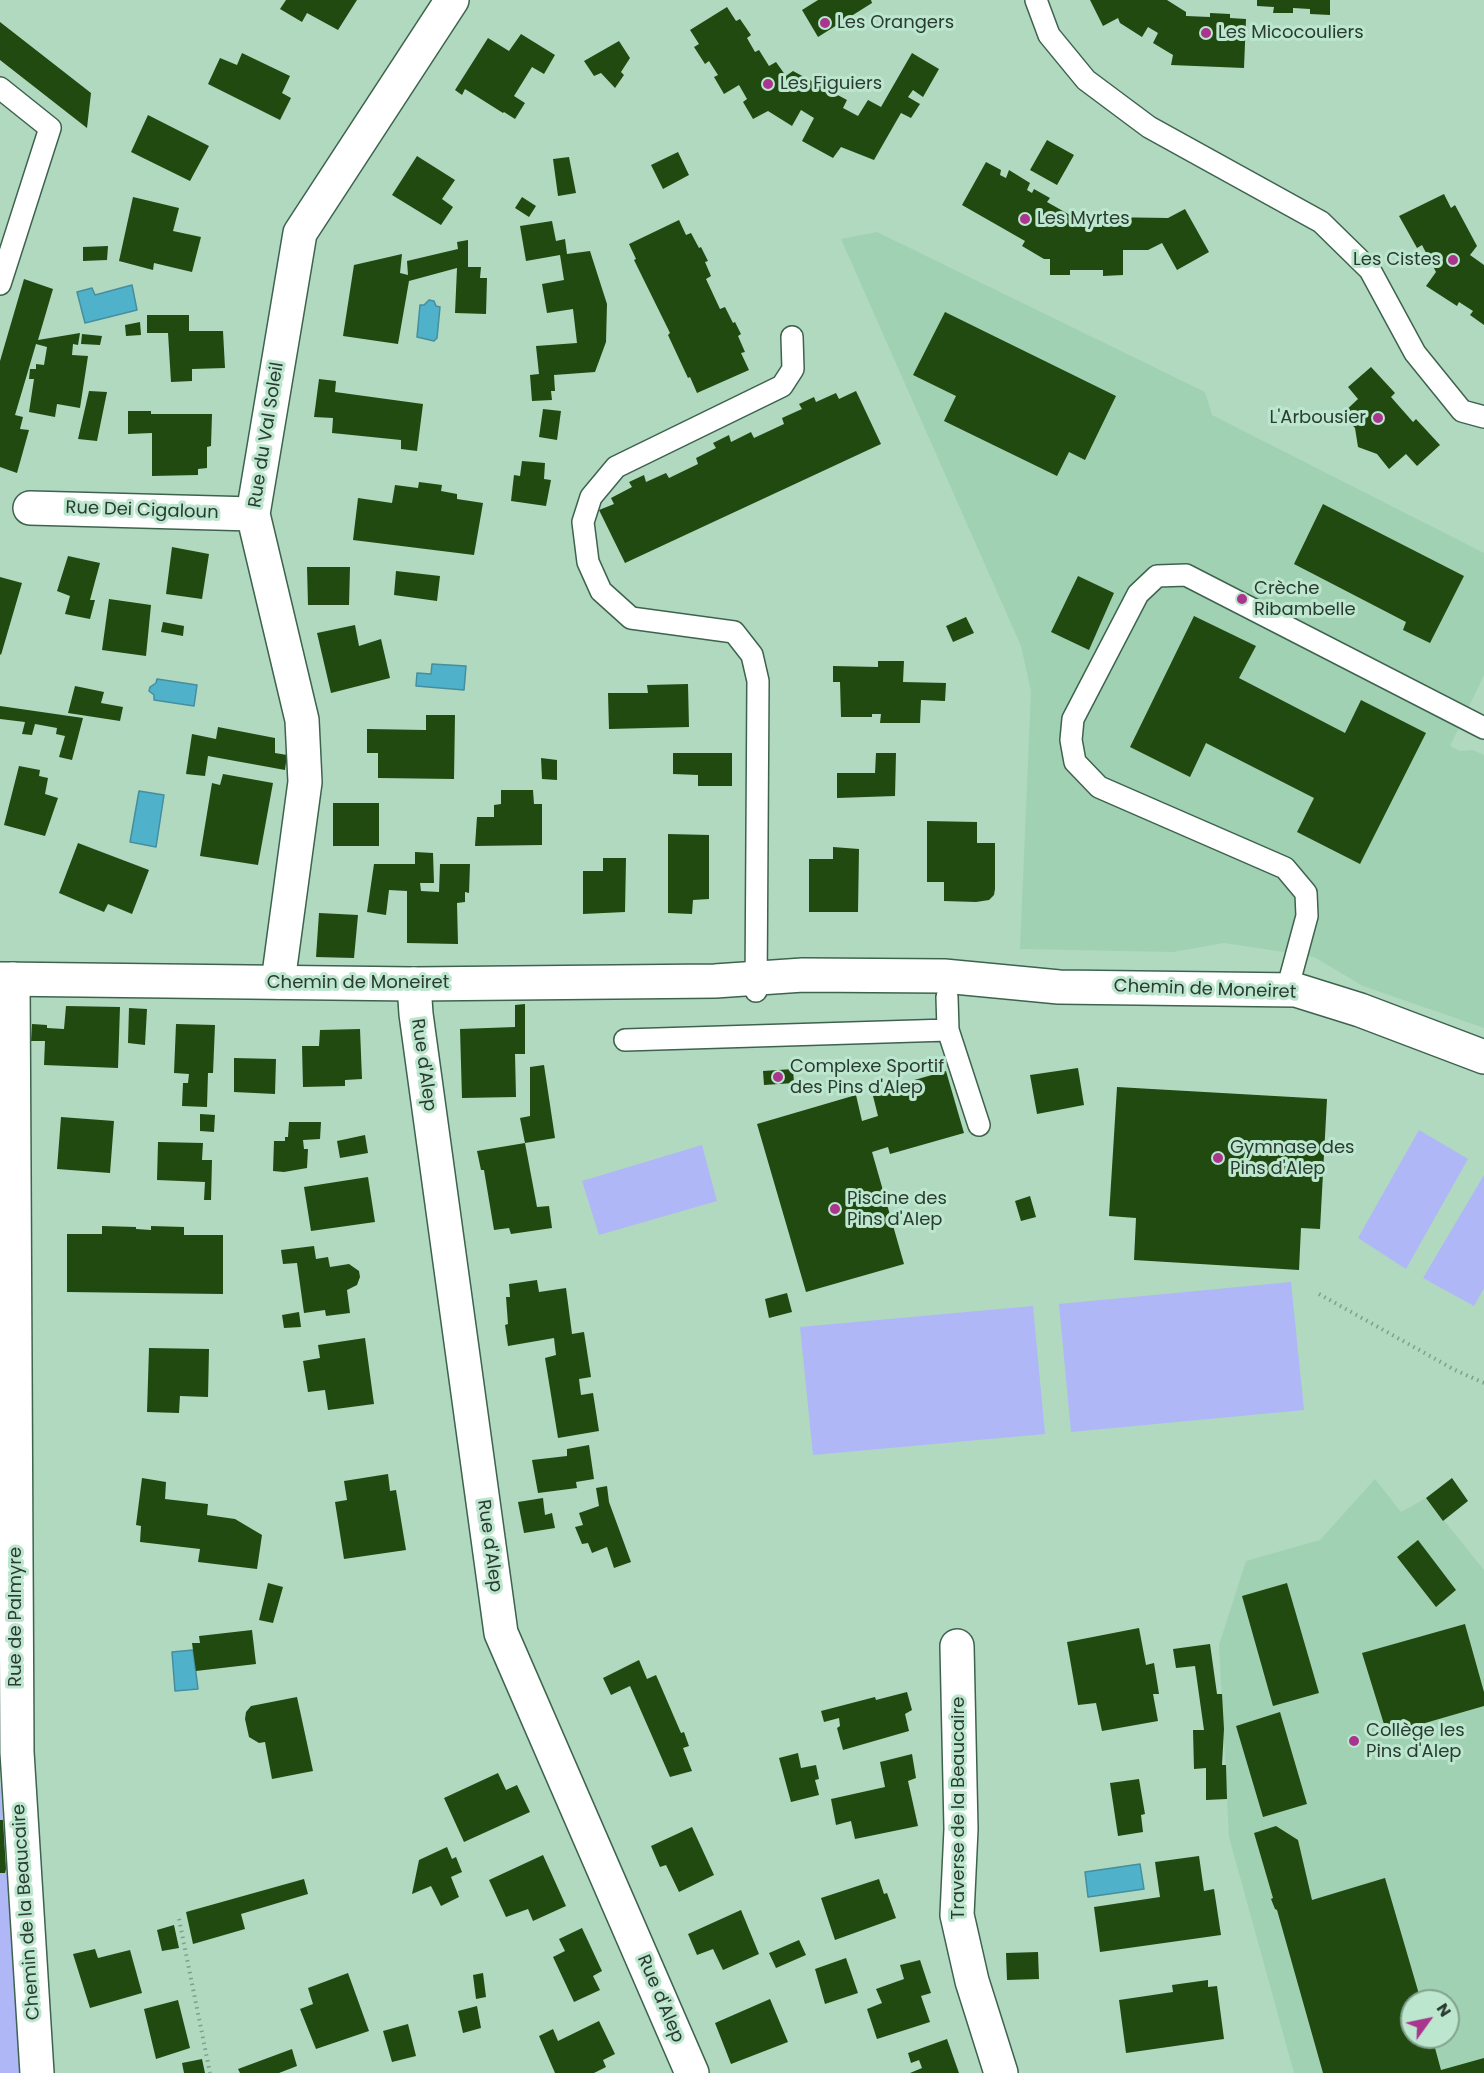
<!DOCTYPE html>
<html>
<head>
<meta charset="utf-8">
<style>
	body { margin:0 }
	#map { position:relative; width:1484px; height:2073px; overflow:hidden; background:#b0d9c0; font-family:Poppins,sans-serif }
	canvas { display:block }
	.north { position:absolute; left:1400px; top:1989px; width:60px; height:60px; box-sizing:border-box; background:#bce6cd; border:2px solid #82a28f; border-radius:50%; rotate:57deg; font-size:16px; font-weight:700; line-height:24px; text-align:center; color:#2a3b31 }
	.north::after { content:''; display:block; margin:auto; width:21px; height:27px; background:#a9358e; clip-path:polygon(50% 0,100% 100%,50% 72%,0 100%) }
</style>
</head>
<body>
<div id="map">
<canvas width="1484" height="2073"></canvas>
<div class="north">N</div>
</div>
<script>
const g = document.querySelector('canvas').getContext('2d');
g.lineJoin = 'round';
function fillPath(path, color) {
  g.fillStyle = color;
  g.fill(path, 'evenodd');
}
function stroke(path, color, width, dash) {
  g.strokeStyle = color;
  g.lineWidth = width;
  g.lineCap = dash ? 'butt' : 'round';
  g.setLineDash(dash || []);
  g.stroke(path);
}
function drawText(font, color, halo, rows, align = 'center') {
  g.font = font + ' Poppins,sans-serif';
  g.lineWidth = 6;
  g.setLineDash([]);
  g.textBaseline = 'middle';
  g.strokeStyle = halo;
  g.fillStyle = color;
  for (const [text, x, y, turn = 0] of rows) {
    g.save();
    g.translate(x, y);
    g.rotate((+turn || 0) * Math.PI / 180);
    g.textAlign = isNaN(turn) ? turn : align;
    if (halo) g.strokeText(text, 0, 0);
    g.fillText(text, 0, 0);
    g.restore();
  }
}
fillPath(new Path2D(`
	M877,232L1205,392L1212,415L1484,553V675L1450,746L1460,751L1473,750L1484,755V1028L1363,986L1314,957L1297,954L1224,943L1173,952L1020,949L1031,691L1021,646L841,239Z
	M1375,1479L1401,1512L1426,1498L1484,1570V2073H1294L1229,1837L1219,1645L1246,1561L1320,1540ZM1412,2001H1448V2037H1412Z`), '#a1d1b3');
fillPath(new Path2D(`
	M1419,1130L1468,1159L1406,1269L1358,1238Z
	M702,1145L717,1201L599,1235L582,1181Z
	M1484,1175V1288L1474,1306L1423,1278Z
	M1291,1282L1304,1410L1071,1432L1059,1304Z
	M1033,1306L1045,1434L813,1455L800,1327Z
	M0,1781L22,2073H0Z`), '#afb7f7');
const water = new Path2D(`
	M132,285L137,310L85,323L77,292L92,288L95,295Z
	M429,300L434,301L436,306L440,307L437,338L434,341L417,337L420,305H424Z
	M432,664L466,666L464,690L416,686L417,673L431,674Z
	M157,679L197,685L194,706L154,700V695L149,691L150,687L156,683Z
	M139,791L164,795L156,847L130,842Z
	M193,1650L198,1689L175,1691L172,1652Z
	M1140,1864L1144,1889L1088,1897L1085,1872Z`);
fillPath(water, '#50b1cb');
stroke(water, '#458e9d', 1.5);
fillPath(new Path2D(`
	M286,0H357L338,30L307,13L302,22L280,9Z
	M818,0H871L872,3L818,37L802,10Z
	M1090,0H1167L1186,12V16L1210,17V13L1230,14V18L1246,19L1244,68L1171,65L1173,55L1153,43L1158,33L1148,27L1142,37L1120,23L1118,18L1103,26Z
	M1257,0H1330V15L1310,14V9L1293,8V13H1273L1274,7L1257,6Z
	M727,7L736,21L740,19L751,35L747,38L755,52L759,50L769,66L776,62L786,76L793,71L847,100L843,108L858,116L868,100L881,107L912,53L939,69L923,97L913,90L908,97L920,104L911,118L901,113L874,160L841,147L833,158L802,141L814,118L801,110L792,126L768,111L753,119L743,102L747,99L739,85L724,94L714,77L718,75L709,61L705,64L694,47L699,44L690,30Z
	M0,22L91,93L87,128L0,60Z
	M521,34L555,55L544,74L532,67L514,96L525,103L515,119L504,112L503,113L465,89L462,95L455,90L488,38L509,51Z
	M619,41L630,58L621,72L624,75L615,88L601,73L594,76L584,61Z
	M242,53L290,76L282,93L291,98L280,120L208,84L220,58L237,65Z
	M148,115L209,146L190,181L131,152Z
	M1047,140L1074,155L1057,185L1030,170Z
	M678,152L689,175L663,189L651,165Z
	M417,156L455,180L442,199L453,207L441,225L392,195Z
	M569,157L576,193L558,196L553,159Z
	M986,162L1001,170L1000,175L1006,178L1009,170L1030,183L1027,190L1032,193L1034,189L1050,198L1047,202L1070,215L1069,226L1102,227V217L1168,218L1185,209L1209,252L1177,270L1162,243L1148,250H1123V275L1103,276V270H1070V275H1050V259H1044L1022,246L1025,241L962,205Z
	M1444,194L1451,208L1455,205L1477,246L1470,255L1484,265V325L1470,315L1473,311L1459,302L1457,306L1426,286L1436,272L1422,245L1417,248L1399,216Z
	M133,197L179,208L173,231L201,237L192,272L154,263L153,270L119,261Z
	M522,197L536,206L529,217L515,208Z
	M679,220L686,235L691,233L699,248L701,247L708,261L705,262L711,276L706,279L720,309L725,307L733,323L735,322L741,334L738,336L745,352L741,353L749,370L697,393L690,377L688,378L668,335L670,333L634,260L636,259L629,244Z
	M552,221L556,241L565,239L567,254L590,251L607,304L606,342L595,372L554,375L555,391H551L552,400L532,401L530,375L539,374L536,346L577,343L573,309L547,313L542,284L564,280L560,255L526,261L520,226Z
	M468,240V267H481L480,278H487L486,314L455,313L457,268L409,281L398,344L343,336L354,265L402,254L400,273L408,275L407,261L458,249L457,242Z
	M108,246L107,260L83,261V247Z
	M24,279L53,289L38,340L80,333L78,345L73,344L72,355L88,356L80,408L57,404L55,417L29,412L34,379H29L30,369H36V364L44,365L47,347L36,344L15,415L23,417L20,429L29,430L17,473L0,467V361Z
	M945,312L1116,396L1085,460L1069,452L1057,476L944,421L956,396L913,375Z
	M147,315H189V331H223L225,368L192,369V381L171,382L168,333H147Z
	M140,322L141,335L126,336L125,325Z
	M82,334L102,336L100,345L81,344Z
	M1371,367L1395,393L1391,397L1413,422L1416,419L1440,445L1417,466L1406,454L1389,469L1377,454L1358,447L1355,428L1342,414L1358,399L1348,387Z
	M319,379L336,381L335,392L423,404L417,451L401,449V440L332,433L333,418L314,417Z
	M89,391L107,392L97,441L78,439Z
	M856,391L881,444L625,563L599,510L614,504L611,498L632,487L629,482L644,475L646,482L666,473L669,478L698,464L696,458L716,448L713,443L729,435L731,442L751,432L754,438L784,424L782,418L802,409L799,404L814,397L816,402L836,393L839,399Z
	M543,409L561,411L557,440L539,437Z
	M128,411H151V414H212L211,446L207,447V468L198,469V475L152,476V433L128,434Z
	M522,461L545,463L544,479L551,480L546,506L511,501L514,475L520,476Z
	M419,482L442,485L441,491L457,494V499L483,503L474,555L353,540L358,498L392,503L395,485L418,488Z
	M1323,504L1464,576L1430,643L1403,630L1406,622L1294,564Z
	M172,547L209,554L202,599L166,594Z
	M68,556L100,563L90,600H95L90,619L65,614L70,596L57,591Z
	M307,567H350L349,605H308Z
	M396,571L440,576L437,601L394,595Z
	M1078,576L1114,593L1089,650L1051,632Z
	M0,577L22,583L1,655L0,654Z
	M109,599L151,605L146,656L102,650Z
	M1194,616L1256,646L1239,678L1345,733L1361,700L1426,733L1360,864L1297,832L1314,798L1206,743L1190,777L1130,747Z
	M966,617L974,633L953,642L946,626Z
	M163,622L184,626L183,636L161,632Z
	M355,625L359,646L381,639L390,678L331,693L317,633Z
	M878,661H904L903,682L946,683L945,701L921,700L920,723H880L881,714H872V717H841L840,682H833V666L878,667Z
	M688,684L689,727L609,729L608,693H648L647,685Z
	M75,686L104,692L101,703L123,707L120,721L68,713Z
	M0,706L83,718L72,760L59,757L65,736L56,734L57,728L35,724L32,735L22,734L25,722L0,719Z
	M426,715H455L454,779L378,778V753H367V729L426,730Z
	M218,727L275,738V753L287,755L285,770L208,756L205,776L186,774L192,734L216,739Z
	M673,753H732V786H698V775L673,774Z
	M876,753H896L895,796L837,798V773H875Z
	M541,758L557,760V780L542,779Z
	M19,766L40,770L39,776L48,778L45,794L58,798L45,836L4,825Z
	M223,774L273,783L258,865L200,856L212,783L220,785Z
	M501,790H533L534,804H542V845L475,846L477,817H494V805L501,804Z
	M333,803H379V846H333Z
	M927,821L977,822V843H995V889L994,895L989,900L976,902L944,901V882H927Z
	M668,834L709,835V899L693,900L692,914L668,913Z
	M78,843L149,870L132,914L108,904L104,912L59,893Z
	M833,847L859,849L858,912H809V859H833Z
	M415,852L433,853L434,883H420L421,891L439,892L440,864H470L469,893L465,892V902L457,903L458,944L407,943V891L389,890L386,915L367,912L374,864H415Z
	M603,858H626L625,912L583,914V871H603Z
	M319,913L358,915L354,958L316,957Z
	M525,1004V1054H515L516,1097L462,1098L460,1029L515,1027V1005Z
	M66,1006L120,1007L118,1068L44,1065L45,1041H31L32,1024L47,1025V1028L64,1029Z
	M129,1008L147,1009L145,1045L128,1043Z
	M176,1024L215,1025L213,1073H208L207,1107L182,1106L183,1083H188L189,1074L174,1073Z
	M360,1029L362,1079L345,1080V1086L303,1087L302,1046H319L320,1030Z
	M234,1058L276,1059L275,1094L234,1092Z
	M544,1065L555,1138L525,1143L520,1118L530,1116V1067Z
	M1078,1068L1084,1105L1037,1114L1030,1075Z
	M793,1069L794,1083L764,1085L763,1071Z
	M946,1071L964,1133L890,1154L888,1147L872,1152L904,1264L806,1292L757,1124L856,1095L862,1121L878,1116L872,1092Z
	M1117,1087L1327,1099L1320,1229L1301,1228L1299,1270L1134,1260L1136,1218L1109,1216Z
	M200,1114L215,1115L214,1132L200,1131Z
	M61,1117L114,1121L110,1173L57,1169Z
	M289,1122H321L320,1139L303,1140L304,1149H308L307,1168L284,1172L273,1171L274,1141H285V1137H288Z
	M365,1135L368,1153L340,1158L337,1141Z
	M158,1142L203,1143L202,1160H212L211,1200H204L205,1182L157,1180Z
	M525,1143L537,1207L549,1206L552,1228L511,1234L509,1228L494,1230L484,1170H481L477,1151Z
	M368,1177L375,1222L311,1231L304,1187Z
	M1030,1196L1036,1217L1021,1221L1015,1201Z
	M102,1226L136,1227V1229L151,1230V1226L184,1227V1235H223V1294L67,1292V1234H102Z
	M314,1246L316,1259L328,1257L330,1267L349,1264L359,1271L360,1277L357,1285L347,1290L350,1313L326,1316L325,1310L304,1313L297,1263L283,1264L281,1250Z
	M537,1280L539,1292L566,1288L572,1334L584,1332L591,1377L579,1379L581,1395L593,1393L599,1431L558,1438L545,1358L556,1355L554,1338L508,1346L505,1325L508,1324L506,1297H510L509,1284Z
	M787,1293L792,1312L769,1318L765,1299Z
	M299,1312L301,1327L284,1328L282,1315Z
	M365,1338L374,1404L328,1410L325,1390L308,1392L303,1361L320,1358L318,1345Z
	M149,1348L209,1349L208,1397L180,1396L179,1413L147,1412Z
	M589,1445L594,1479L576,1482L577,1488L538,1493L532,1460L567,1456V1449Z
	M388,1474L390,1491L396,1490L406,1550L344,1559L335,1502L347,1500L344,1481Z
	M142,1478L166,1482L165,1499L208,1504L207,1515L235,1519L262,1535L257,1569L198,1562L200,1549L140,1542L141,1526L136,1525Z
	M1452,1478L1468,1501L1443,1521L1426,1498Z
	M607,1486L609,1502L631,1562L614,1568L607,1547L592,1553L588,1543L582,1544L575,1527L583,1525L579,1513L599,1506L596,1488Z
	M543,1498L545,1515L552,1513L555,1528L524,1533L518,1502Z
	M1418,1540L1456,1590L1436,1607L1397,1557Z
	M268,1583L283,1587L273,1623L259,1620Z
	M1287,1583L1319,1693L1273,1706L1242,1596Z
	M1465,1624L1484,1692V1706L1387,1734L1362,1653Z
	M1139,1628L1146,1665L1154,1663L1159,1694H1153L1158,1721L1102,1731L1096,1703L1078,1705L1067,1642Z
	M252,1630L256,1664L196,1671L192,1643H200L199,1636Z
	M1210,1644L1217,1694H1222L1224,1729L1222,1765H1226L1227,1799L1206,1800V1768L1194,1769L1193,1730H1204L1195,1666L1176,1668L1173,1649Z
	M639,1660L647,1679L656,1675L681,1733L684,1732L689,1746L683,1748L692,1771L670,1777L630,1686L611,1695L603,1678Z
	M907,1692L912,1710L905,1714L909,1731L843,1750L837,1728L840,1726L839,1718L824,1722L821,1711L875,1697L876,1700Z
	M297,1697L313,1771L272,1779L265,1742L259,1743L249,1737L245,1719L246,1712L251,1706Z
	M1280,1712L1307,1804L1263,1817L1236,1726Z
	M798,1753L801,1768L816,1765L819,1779L815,1780L819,1795L791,1802L779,1758Z
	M912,1754L916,1778L908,1781L918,1826L855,1839L851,1821L836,1825L831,1799L885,1787L880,1762Z
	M498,1773L506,1790L517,1785L530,1812L464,1842L444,1798Z
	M1139,1779L1145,1814L1141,1815L1143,1832L1118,1836L1110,1783Z
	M0,1820H3L6,1869L5,1873H0Z
	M1276,1826L1298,1840L1312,1900L1385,1878L1421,2001H1412V2037H1432L1441,2070L1484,2058V2073H1323L1277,1910L1275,1909L1271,1899L1273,1898L1254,1833Z
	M692,1827L714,1875L679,1892L666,1865L660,1867L651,1846Z
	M447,1847L452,1859L456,1857L462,1872L451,1877L459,1897L441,1906L431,1886L412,1894L419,1860Z
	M543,1855L566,1906L533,1921L528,1909L506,1917L489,1880Z
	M1199,1856L1204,1891L1214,1889L1221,1935L1100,1952L1094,1907L1160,1897L1155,1862Z
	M304,1879L308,1894L241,1914L245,1929L193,1944L186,1912Z
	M879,1879L884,1894L887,1893L896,1918L835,1940L821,1898Z
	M741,1910L759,1954L723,1970L713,1949L697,1955L688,1934Z
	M174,1925L179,1948L162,1951L157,1930Z
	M582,1928L602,1971L593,1976L600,1990L574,2002L553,1957L565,1951L559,1939Z
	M799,1940L806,1955L776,1968L769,1953Z
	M95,1949L98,1958L130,1950L142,1993L90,2008L73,1954Z
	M1038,1952L1039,1979L1007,1980L1006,1953Z
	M846,1958L858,1993L825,2004L815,1969Z
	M920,1960L931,1993L921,1996L930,2022L877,2039L867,2009L882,2003L876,1989L904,1979L900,1965Z
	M348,1973L369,2031L316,2049L300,2009L313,2004L308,1988Z
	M483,1973L486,1997L476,1999L473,1975Z
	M1208,1980V1987L1217,1986L1224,2039L1126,2053L1119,2000L1173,1992L1172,1985Z
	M770,1999L788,2042L731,2064L715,2023Z
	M178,2000L190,2048L156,2059L144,2009Z
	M477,2006L481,2028L463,2033L458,2011Z
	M599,2021L615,2054L603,2060L606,2067L594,2073H555L539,2036L553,2029L558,2041Z
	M408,2024L416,2056L392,2062L383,2031Z
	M947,2039L959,2073H910L922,2068L919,2060L911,2063L908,2053Z
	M292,2049L297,2066L279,2073H240L238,2069Z
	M202,2059L205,2073H184L182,2063Z`), '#204a10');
const service = new Path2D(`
	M1036,0L1049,35L1086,80L1149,127L1321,222L1370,270L1415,353L1462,411L1484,417
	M0,88L50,128L0,284
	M1287,990L1307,916L1306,893L1285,868L1099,787L1075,762L1071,740L1073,719L1138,594L1157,576L1186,575L1484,728
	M756,991L758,681L752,655L734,632L631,618L601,591L588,562L583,522L591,497L616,467L782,386L793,369L792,337
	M947,997L948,1030L979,1125
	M625,1040L948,1030`);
const minor = new Path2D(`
	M30,508L253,514
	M13,979L17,1752L37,2073
	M278,982L305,782L302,720L253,514L300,233L452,0
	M414,984L416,1014L501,1633L692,2073
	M957,1646L961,1829L957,1915L972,1981L1001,2073`);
const secondary = new Path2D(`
	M0,979L414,984L715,981L803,975L944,976L1059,987L1296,990L1360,1010L1484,1057`);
stroke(service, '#3d634d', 24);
stroke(minor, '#3d634d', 36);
stroke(secondary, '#3d634d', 36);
stroke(new Path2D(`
	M1319,1294L1455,1370L1484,1383
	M179,1919L210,2073`), '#7f9f8c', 4, [1.5, 4.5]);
stroke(service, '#fff', 21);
stroke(minor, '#fff', 33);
stroke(secondary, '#fff', 33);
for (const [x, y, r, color] of [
	[825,23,6,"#a9358e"],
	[1206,33,6,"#a9358e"],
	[768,84,6,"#a9358e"],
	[1025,219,6,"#a9358e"],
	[1453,260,6,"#a9358e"],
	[1378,418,6,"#a9358e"],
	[1242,599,6,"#a9358e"],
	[778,1077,6,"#a9358e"],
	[1218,1158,6,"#a9358e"],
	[835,1209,6,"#a9358e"],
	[1354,1741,6,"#a9358e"]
]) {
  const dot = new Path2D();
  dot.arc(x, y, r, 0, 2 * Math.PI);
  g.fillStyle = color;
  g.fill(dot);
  stroke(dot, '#bce6cd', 2);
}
drawText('18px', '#2a3b31', '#bce6cd', [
	["Les Orangers",837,23],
	["Les Micocouliers",1218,33],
	["Les Figuiers",780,84],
	["Les Myrtes",1037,219],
	["Les Cistes",1441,260,"right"],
	["L'Arbousier",1366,418,"right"],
	["Crèche",1254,589],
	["Ribambelle",1254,610],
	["Complexe Sportif",790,1067],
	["des Pins d'Alep",790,1088],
	["Gymnase des",1230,1148],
	["Pins d'Alep",1230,1169],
	["Piscine des",847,1199],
	["Pins d'Alep",847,1220],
	["Collège les",1366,1731],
	["Pins d'Alep",1366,1752]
], 'left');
drawText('18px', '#2a3b31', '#bce6cd', [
	["Rue du Val Soleil",267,435,-81],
	["Rue Dei Cigaloun",142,511,2],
	["Chemin de Moneiret",358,983],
	["Chemin de Moneiret",1205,990,2],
	["Rue d'Alep",423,1065,82],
	["Rue d'Alep",489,1546,82],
	["Rue de Palmyre",16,1617,-90],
	["Traverse de la Beaucaire",959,1808,-90],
	["Chemin de la Beaucaire",27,1912,-94],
	["Rue d'Alep",660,1999,67]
]);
</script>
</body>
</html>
